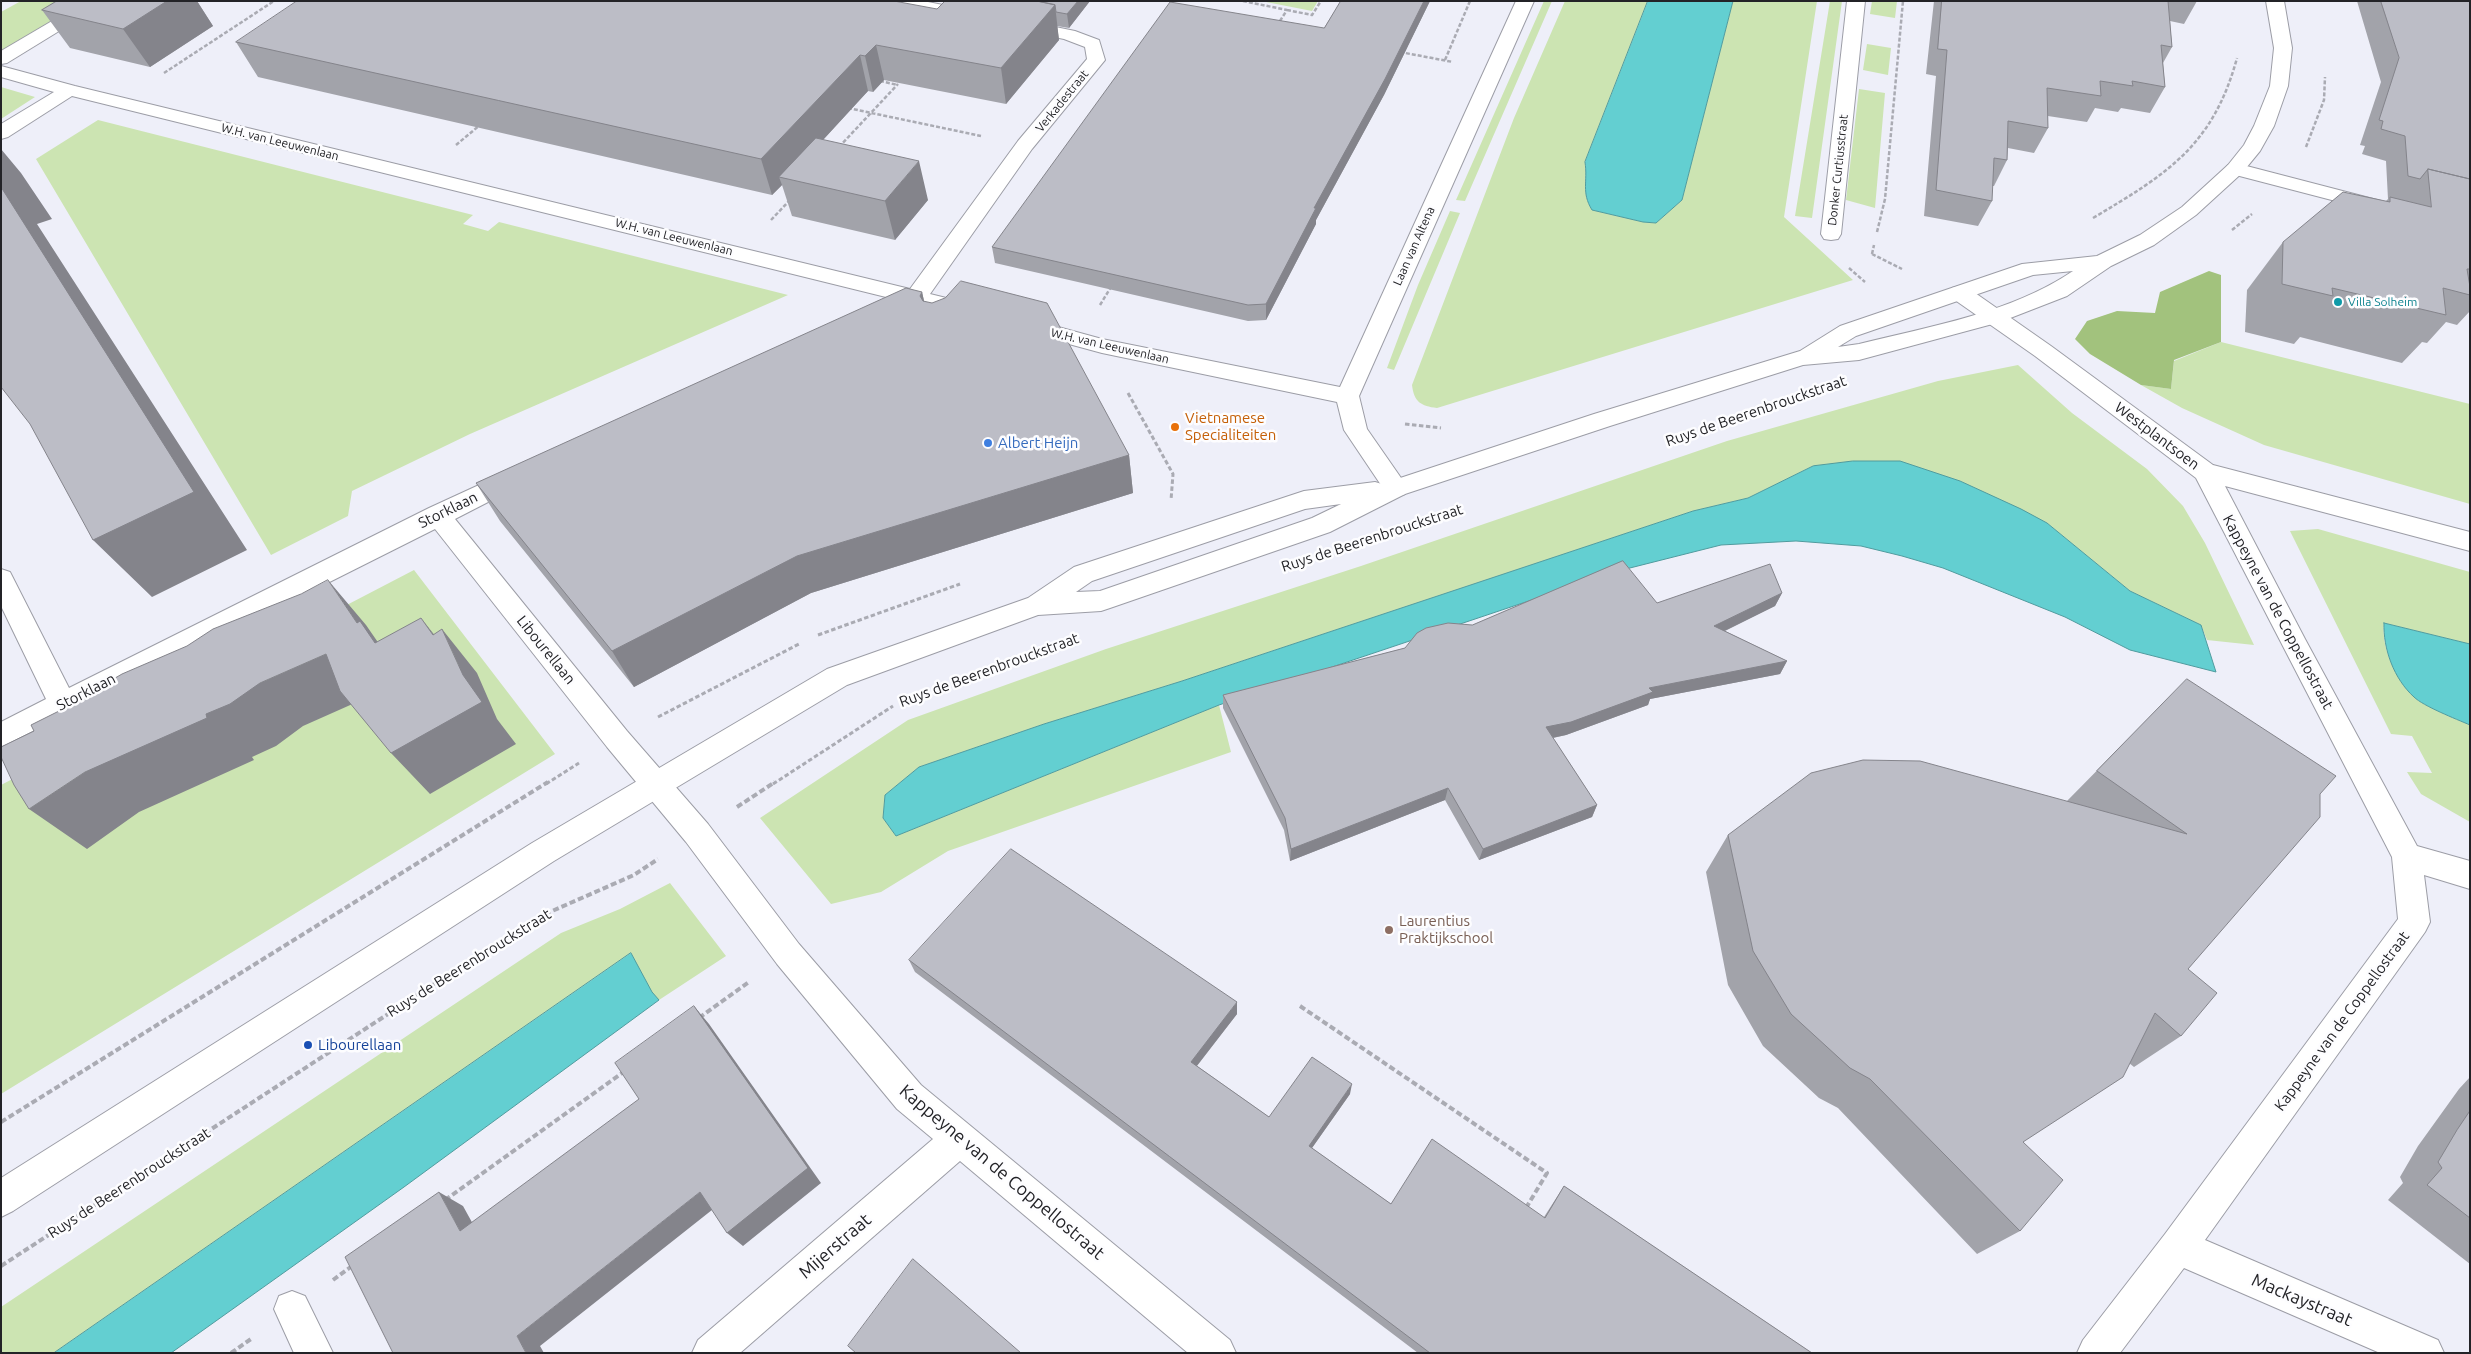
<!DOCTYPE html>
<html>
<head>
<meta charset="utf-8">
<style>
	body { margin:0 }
	#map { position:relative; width:2471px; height:1354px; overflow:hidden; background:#eeeff9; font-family:Ubuntu,sans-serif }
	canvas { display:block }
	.frame { position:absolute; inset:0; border:2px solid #232327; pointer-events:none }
</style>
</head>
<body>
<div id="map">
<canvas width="2471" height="1354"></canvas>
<div class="frame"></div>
</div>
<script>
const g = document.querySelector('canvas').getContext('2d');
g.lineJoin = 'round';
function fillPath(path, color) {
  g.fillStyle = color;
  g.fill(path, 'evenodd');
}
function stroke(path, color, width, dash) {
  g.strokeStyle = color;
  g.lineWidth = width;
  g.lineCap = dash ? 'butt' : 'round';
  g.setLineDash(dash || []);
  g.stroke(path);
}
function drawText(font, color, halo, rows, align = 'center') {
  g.font = font + ' Ubuntu,sans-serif';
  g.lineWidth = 5;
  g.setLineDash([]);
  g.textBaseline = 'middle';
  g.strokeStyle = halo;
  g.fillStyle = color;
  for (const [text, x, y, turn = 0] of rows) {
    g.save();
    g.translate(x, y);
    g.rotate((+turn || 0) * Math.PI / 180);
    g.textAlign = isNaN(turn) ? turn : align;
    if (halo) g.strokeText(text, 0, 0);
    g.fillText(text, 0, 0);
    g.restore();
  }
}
fillPath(new Path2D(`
	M21,1H87L1,51V12Z
	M1261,1H1318L1312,11Z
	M1544,1H1552L1465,201L1456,200Z
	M1565,1H1648L1585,162C1588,182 1581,192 1592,210L1643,222L1656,223L1682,200L1733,1H1817L1784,217L1853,280L1437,408C1421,406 1414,402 1412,385L1514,118Z
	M1830,1H1842L1812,218L1795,216Z
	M1872,1H1897L1895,18L1870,14Z
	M1867,44L1891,48L1888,75L1863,70Z
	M1,87L35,97L1,119Z
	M1859,89L1885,93L1875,208L1846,200Z
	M98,120L473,215L463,224L488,231L499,222L788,295L470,434L352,491L348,516L271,555L36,159Z
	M1450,211L1460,213L1394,370L1387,368L1418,285Z
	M2221,342L2470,404V504L2264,445L2182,408L2141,385L2171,389L2174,361Z
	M2018,365L2072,413L2147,469L2183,506L2205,543L2254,645L2207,640L2201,625L2130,591L2047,523L1960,481L1813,466L1748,498L1693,511L1182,681L1044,724L919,767L885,795L883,818L896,836L1219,705L1231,752L948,851L881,892L831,904L760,818L908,720L1106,649L1361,566L1727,441L1938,381Z
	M2318,529L2470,572V644L2384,623C2381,648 2396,680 2414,697C2423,706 2456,719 2470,725V822L2421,794L2407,772L2432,773L2412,736L2391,734L2290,531Z
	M414,570L555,754L1,1094V785Z
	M670,883L726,956L659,1000L652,993L631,953L54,1353H1V1307L561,933L620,909Z`), '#cce4b2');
fillPath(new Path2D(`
	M2209,271L2221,275V342L2174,360L2171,389L2141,385L2090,354L2075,339L2087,321L2117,311L2155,313L2160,292Z`), '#a2c27d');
const water = new Path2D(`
	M1648,1H1733L1682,200L1656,223L1643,222L1592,210C1581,192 1588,182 1585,162Z
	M1853,461H1900L1960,481L2021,509L2047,523L2130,591L2201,625L2216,672L2130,650L2065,617L1943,568L1902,556L1861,546L1796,541L1721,545L1618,571L1219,705L896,836L883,818L885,795L919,767L1044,724L1182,681L1693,511L1748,498L1813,466Z
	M2384,623L2470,644V725C2456,719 2423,706 2414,697C2394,679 2383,649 2384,623Z
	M631,953L652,992L659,1000L404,1187L171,1353H54Z`);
fillPath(water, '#63cfd1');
stroke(water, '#509b9e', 1);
const street = new Path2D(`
	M86,1H108L7,63L1,64V51Z
	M885,1H923L948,6L951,10L948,14L942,15L894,6L888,5Z
	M1516,1H1534L1359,396L1367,429L1408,488L1405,494L1396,497L1387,494L1344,430L1337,402L1102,353L1021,331L1018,326L1021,321L1029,319L1102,339L1340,387Z
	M1847,1H1865L1841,234L1838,239L1831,240L1824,239L1821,234Z
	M1021,20L1075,31L1099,40L1105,60L1032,149L930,294L979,306L982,311L979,316L971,318L72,96L8,137L1,139V124L54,92L1,77V66L75,86L910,289L1018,141L1087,59L1085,47L1064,39L1015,29L1012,25L1015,21Z
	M2235,163L2381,201L2384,205L2381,209L2374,211L2228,173L2225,169L2228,165Z
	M1960,286L1968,288L2051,346L2213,465L2470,532V551L2225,486L2305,639L2417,846L2470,861V889L2424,875L2430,922L2425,932L2205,1240L2438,1340L2444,1353H2380L2184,1268L2120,1353H2077L2083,1340L2165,1234L2398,919L2392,857L2196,478L2035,356L1952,298L1949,293L1952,288Z
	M516,468L525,471L528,477L525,483L455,519L627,731L708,824L799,944L921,1085L1230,1340L1236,1353H1188L960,1161L740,1353H692L698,1340L933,1139L897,1109L777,964L686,842L607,747L435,529L1,747V722L46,699L1,606V569L10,572L69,688L429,508Z
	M292,1291L305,1296L333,1353H294L274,1309L279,1296Z`);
const secondary = new Path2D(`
	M2266,1H2284L2292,48L2288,86L2274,126L2260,151L2242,173L2196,215L2154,245L2111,266L2067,296L2000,322L1859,360L1803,365L1610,426L1405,494L1330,532L1110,608L1101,611L1038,615L847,685L554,861L13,1211L1,1217V1178L532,843L827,669L1028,598L1074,567L1304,491L1375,482L1382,484L1594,414L1800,351L1840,326L2022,264L2097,256L2140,235L2182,207L2228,165L2244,145L2254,126L2270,86L2274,48ZM2073,271C2011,313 1931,326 1859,344L1838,347L1856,336L2033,275ZM1341,504L1312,518L1100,591L1076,592L1092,581L1305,509Z`);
stroke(street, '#9c9da6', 2);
stroke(secondary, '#9c9da6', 2);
stroke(new Path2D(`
	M1243,1L1287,10L1278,24
	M1287,10L1312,15L1321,1
	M1400,52L1453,62
	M1445,60L1470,1
	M164,73L274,1
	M880,81L898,85
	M848,108L981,136
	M456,145L480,125
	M839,147L898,84
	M2306,147L2324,100L2325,77
	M2093,218C2167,174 2213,146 2237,58
	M771,220L789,201
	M2232,230L2252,214
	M1877,232L1885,199L1903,1
	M1872,254L1874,245
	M1872,254L1902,269
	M1849,268L1865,282
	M1100,305L1111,287`), '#aaabb3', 2.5, [4, 2]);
stroke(new Path2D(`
	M1128,393L1173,474L1171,500
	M1405,424L1441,428
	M818,635L960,584
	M658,717L799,644
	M546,784L579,763
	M773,784L893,706`), '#aaabb3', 3, [4.5, 2.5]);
stroke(new Path2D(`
	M737,807L775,782
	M1300,1006L1547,1173L1526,1208
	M699,1018L749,982
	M1,1122L548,782
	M445,1200L625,1071
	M1,1266L534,919L634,875L658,859
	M333,1280L352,1266
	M231,1353L251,1339`), '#aaabb3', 4, [6, 3]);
fillPath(street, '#fff');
fillPath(secondary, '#fff');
fillPath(new Path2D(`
	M57,1H197L213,26L150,67L70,48L42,10Z
	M945,1H1090L1069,28L1057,26L1059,40L1006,104L884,80L873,92L868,91L823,140L928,200L895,240L792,216L782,185L772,195L258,77L236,42L937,9Z
	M1341,1H1430L1384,95L1316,220V224L1266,320L1248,321L995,263L992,247L1324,28Z
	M1934,1H2197L2184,24L2170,21L2172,47L2163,63L2165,87L2150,113L2121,108L2118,112L2095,108L2087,122L2048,116V128L2034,153L2008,148L2007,160L1994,186H1992V201L1978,226L1924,216L1936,76L1926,74Z
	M2357,1H2470V311L2457,325L2446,322L2427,343L2422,342L2402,363L2300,337L2294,344L2245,332L2247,290L2283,242L2386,201L2388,199L2386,161L2362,154L2365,146L2360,145L2381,82Z
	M922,292L924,301L1129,455L1133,493L811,593L634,687L500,521L476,483Z
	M1782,593L1775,606L1725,631L1787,661L1780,674L1650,699L1648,705L1566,735L1553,738L1597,805L1592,817L1479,860L1445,800L1290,861L1284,830L1223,708V695L1405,648L1472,625L1657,603Z
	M2187,679L2320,794L2188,969L2181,1036L2134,1067L2129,1063L2023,1142L2020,1231L1977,1254L1838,1108L1819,1098L1763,1046L1728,985L1706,872L1728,835L2067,801Z
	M909,960L1237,1014L1197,1066L1269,1117L1350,1094L1312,1148L1391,1204L1544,1217L1564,1186L1812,1353H1418L915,972Z
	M2470,1077V1264L2388,1200L2403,1183L2400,1177L2418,1146L2459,1089Z`), '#a2a3aa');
fillPath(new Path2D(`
	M167,1H197L213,26L150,67L123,29Z
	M1078,1H1090L1069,28L1067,14Z
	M1424,1H1430L1384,95L1316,220V224L1266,320V304L1314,208Z
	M1055,5L1059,40L1006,104L1001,68Z
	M876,45L884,80L873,92L865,56Z
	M860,55L868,91L787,179L779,177L782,185L772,195L761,159Z
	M1,149L21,173L52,219L37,224L247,550L152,597L93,540L1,187Z
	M919,161L928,200L895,240L885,201Z
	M922,292L931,331L920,296Z
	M1129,455L1133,493L811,593L634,687L612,651L797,556Z
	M328,580L366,625L395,667L357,623Z
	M1782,593L1775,606L1708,639L1714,626Z
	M421,618L459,666L442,629L477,673L497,719L516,744L430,794L391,753L433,635Z
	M326,654L366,698L303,726L276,746L252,757L254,760L139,812L87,849L29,809L85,772L260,683Z
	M1787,661L1780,674L1650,699L1648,705L1566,735L1542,740L1546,727L1649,688Z
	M1448,788L1445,800L1290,861L1291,849Z
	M1597,805L1592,817L1479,860L1483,849Z
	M1237,1002V1014L1192,1072L1191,1062Z
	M694,1006L709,1024L821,1183L743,1246L727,1233Z
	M1352,1084L1350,1094L1307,1155L1309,1146Z
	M439,1192L463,1206L484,1244L460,1231Z
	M700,1192L717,1206L540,1346L544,1353H526L517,1336Z`), '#84848b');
const building = new Path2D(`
	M57,1H167L123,29L42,10Z
	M297,1H894L937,9L945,1H1037L1055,5L1001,68L876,45L865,56L860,55L761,159L236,42Z
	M1037,1H1078L1067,14L1056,12L1055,5Z
	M1341,1H1424L1385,79L1314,208H1316L1266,304L1248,305L992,247L1170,2L1324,28Z
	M1942,1H2168L2172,47L2161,45L2165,87L2132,81L2133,86L2100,81L2101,96L2047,88L2048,128L2008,121L2007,160L1994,158L1992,201L1936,190L1947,50L1938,49Z
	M2381,1H2470V179L2428,169L2420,179L2408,176L2405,136L2381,129L2383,121L2379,120L2399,58Z
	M816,138L919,161L885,201L779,177Z
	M2428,169L2470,179V269H2467L2470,287V295L2443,288L2446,315L2332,288L2333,296L2282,284L2283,242L2343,192L2390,202V197L2431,207Z
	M1,187L194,492L93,540L30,424L1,387Z
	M961,281L1047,303L1129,455L797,556L612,651L476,483L906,288L922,292L920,296L923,301L932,303L945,298Z
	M1623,561L1657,603L1770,564L1782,593L1714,626L1787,661L1649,688L1653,692L1571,722L1546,727L1597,805L1483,849L1448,788L1291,849L1285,818L1223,695L1405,648L1417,633L1426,628L1448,623L1472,625Z
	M328,580L357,623L360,621L375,643L421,618L433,635L442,629L463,675L482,702L391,753L340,691L326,654L260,683L230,704L206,714L207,718L85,772L29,809L14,785L1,757V747L34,731L31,725L99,691L98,688L122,674L187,646L213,629L301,594Z
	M2187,679L2336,776L2320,794V817L2188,969L2217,993L2181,1036L2155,1013L2123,1077L2023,1142L2063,1180L2020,1231L1870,1079L1850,1068L1791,1014L1753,951L1728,835L1811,773L1863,760L1920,761L2187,834L2097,771Z
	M1011,849L1237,1002L1191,1062L1269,1117L1312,1057L1352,1084L1309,1146L1391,1204L1432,1139L1545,1218L1564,1186L1812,1353H1430L909,960Z
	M694,1006L808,1168L727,1233L700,1192L517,1336L526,1353H393L345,1257L439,1192L460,1231L639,1099L615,1063Z
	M2470,1111V1218L2427,1185L2442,1168L2438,1162L2457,1130Z
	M913,1259L1021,1353H856L848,1346Z`);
fillPath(building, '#bcbdc6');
stroke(building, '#84848b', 1);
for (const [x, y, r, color] of [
	[2338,302,5,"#0f9aa8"],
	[1175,427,5,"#e8710a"],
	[988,443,5,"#3f7fe0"],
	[1389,930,5,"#8d6e63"],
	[308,1045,5,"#1a4fb4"]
]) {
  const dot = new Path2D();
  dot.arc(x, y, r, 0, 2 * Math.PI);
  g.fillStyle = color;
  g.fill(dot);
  stroke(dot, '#fdfdff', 2);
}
drawText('12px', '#232327', '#fdfdff', [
	["Verkadestraat",1062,101,-51],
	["W.H. van Leeuwenlaan",280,142,14],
	["Donker Curtiusstraat",1838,170,-84],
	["W.H. van Leeuwenlaan",674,237,14],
	["Laan van Altena",1414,246,-66],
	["W.H. van Leeuwenlaan",1110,346,13]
]);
drawText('12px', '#0d838f', '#fdfdff', [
	["Villa Solheim",2348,302]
], 'left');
drawText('15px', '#232327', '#fdfdff', [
	["Ruys de Beerenbrouckstraat",1756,411,-19],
	["Westplantsoen",2157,436,37],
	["Storklaan",448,510,-26],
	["Ruys de Beerenbrouckstraat",1372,538,-18],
	["Kappeyne van de Coppellostraat",2278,612,62],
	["Libourellaan",546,650,51],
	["Ruys de Beerenbrouckstraat",989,670,-20],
	["Storklaan",86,692,-27],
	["Ruys de Beerenbrouckstraat",469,963,-32],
	["Kappeyne van de Coppellostraat",2342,1021,-54],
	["Ruys de Beerenbrouckstraat",129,1183,-33]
]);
drawText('15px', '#c56008', '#fdfdff', [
	["Vietnamese",1185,418],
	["Specialiteiten",1185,435]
], 'left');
drawText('15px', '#366cbe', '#fdfdff', [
	["Albert Heijn",998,443]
], 'left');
drawText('15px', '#785e54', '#fdfdff', [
	["Laurentius",1399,921],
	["Praktijkschool",1399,938]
], 'left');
drawText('15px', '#164399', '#fdfdff', [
	["Libourellaan",318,1045]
], 'left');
drawText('18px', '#232327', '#fdfdff', [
	["Kappeyne van de Coppellostraat",1002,1172,40],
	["Mijerstraat",835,1246,-41],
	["Mackaystraat",2302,1300,23]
]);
</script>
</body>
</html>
